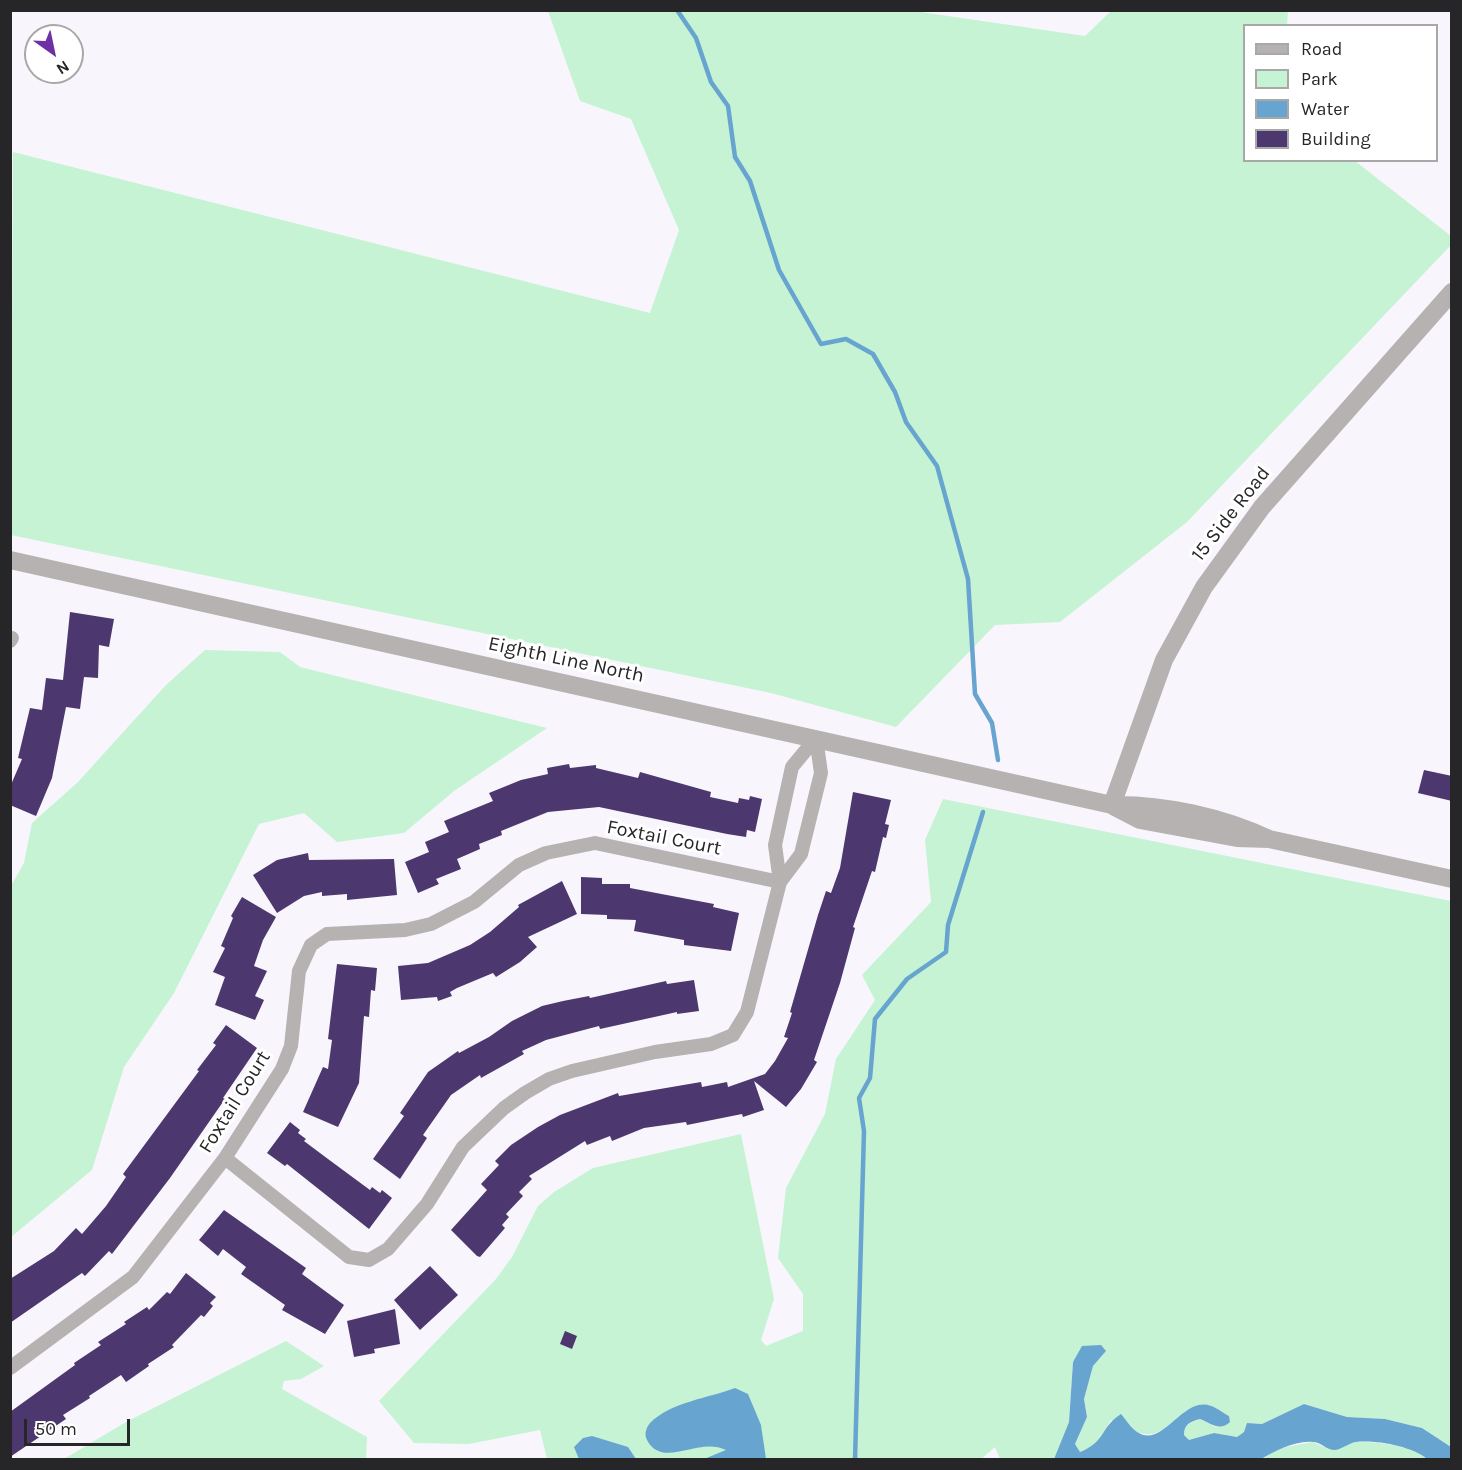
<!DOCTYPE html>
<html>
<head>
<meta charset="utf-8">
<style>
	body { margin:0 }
	#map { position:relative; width:1462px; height:1470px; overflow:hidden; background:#f8f6fc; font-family:Karla,sans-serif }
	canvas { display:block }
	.frame { position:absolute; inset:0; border:12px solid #262527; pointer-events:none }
	.legend { position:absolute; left:1243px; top:24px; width:195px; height:138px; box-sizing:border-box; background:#fff; border:2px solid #a8a8a9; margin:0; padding:8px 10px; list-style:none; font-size:18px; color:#262527 }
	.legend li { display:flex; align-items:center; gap:12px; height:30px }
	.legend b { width:30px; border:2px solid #a8a8a9 }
	.north { position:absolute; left:24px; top:24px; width:60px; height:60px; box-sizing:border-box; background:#fff; border:2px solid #a8a8a9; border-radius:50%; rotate:147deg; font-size:16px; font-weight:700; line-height:24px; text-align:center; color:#262527 }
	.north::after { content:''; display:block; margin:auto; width:21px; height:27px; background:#6f30a5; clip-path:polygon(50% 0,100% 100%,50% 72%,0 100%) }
	.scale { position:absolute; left:24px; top:1419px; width:106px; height:27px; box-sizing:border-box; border:3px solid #262527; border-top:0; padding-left:8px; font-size:18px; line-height:21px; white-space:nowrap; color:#262527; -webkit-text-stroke:4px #fff; paint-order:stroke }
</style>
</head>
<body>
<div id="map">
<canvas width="1462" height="1470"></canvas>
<div class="frame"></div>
<ul class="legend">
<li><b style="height:8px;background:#b6b2b2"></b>Road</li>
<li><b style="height:16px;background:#c5f3d3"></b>Park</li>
<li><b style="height:16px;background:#68a4d0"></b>Water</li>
<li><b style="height:16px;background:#4c386e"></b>Building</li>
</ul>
<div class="north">N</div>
<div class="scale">50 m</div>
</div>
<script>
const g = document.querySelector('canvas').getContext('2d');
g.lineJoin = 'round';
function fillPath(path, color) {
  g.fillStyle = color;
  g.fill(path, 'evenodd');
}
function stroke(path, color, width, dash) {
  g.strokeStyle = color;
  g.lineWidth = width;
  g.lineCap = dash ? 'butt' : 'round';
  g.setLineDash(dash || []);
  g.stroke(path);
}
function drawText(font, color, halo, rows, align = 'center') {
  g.font = font + ' Karla,sans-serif';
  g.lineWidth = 6;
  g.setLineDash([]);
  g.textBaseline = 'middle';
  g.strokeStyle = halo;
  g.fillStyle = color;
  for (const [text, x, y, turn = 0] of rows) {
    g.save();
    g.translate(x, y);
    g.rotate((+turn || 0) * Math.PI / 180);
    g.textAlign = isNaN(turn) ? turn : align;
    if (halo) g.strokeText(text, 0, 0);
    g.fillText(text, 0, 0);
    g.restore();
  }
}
fillPath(new Path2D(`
	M907,10L1085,36L1111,11H1288L1287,25L1244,26V160L1355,161L1451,236L1452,244L1187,522L1060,622L995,625L896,727L771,693L11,535L13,152L650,313L679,230L631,119L580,101L548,11Z
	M205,650L280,652L300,667L547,728L454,791L404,833L337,842L304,813L259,824L174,993L124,1067L92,1170L11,1237V886L24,863L32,823L78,782L166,685Z
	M943,799L1451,901V1447L1422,1428L1385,1419L1347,1417L1304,1404L1262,1424L1248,1423L1244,1432L1237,1437L1214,1433L1189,1441L1184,1435C1184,1424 1190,1423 1200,1419L1216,1427L1229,1416C1223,1413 1215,1406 1208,1405C1184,1400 1172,1432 1151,1434C1137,1436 1123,1426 1111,1420L1096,1445L1080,1452L1075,1444L1087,1417L1084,1399L1093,1366L1106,1351L1073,1361L1069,1422L1054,1459H1000L995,1447L980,1460L547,1459L540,1430L469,1444L414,1443L379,1401L496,1279L512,1257L538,1206L554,1192L593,1168L741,1134L774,1299L761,1340L766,1346L803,1331V1294L778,1258L786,1188L825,1114L836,1059L875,1000L862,975L931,902L925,840Z
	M286,1341L324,1366L301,1379L284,1381L282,1389L367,1437L366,1459H64L126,1422Z
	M1313,1442C1341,1456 1335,1443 1358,1442C1380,1442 1410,1445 1427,1459L1261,1460L1280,1448Z`), '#c5f3d3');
fillPath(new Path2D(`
	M1101,1345L1106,1351L1093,1366L1084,1399L1087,1417L1075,1444L1080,1452C1107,1441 1100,1427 1121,1414C1126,1420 1131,1428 1137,1432C1162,1449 1181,1399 1208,1405C1215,1406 1223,1413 1229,1416L1230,1422C1220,1432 1210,1423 1200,1419C1190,1422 1184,1424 1184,1435L1189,1440L1214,1433L1237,1437L1244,1432L1247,1423L1262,1424L1304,1404L1347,1417L1385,1419L1422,1428L1451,1447V1459H1427C1411,1446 1377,1440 1356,1442C1349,1443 1342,1449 1335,1450C1326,1450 1321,1442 1313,1442C1296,1440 1275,1451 1261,1459H1054L1069,1422L1073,1362L1082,1346Z
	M735,1388L748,1394L761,1425L766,1459H704L726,1450C698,1436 663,1470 647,1440C644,1434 646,1428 650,1423C671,1402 709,1398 735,1388Z
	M592,1436L628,1447L636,1459H579L574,1447L583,1438Z`), '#68a4d0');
stroke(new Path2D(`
	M677,10L696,38L711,82L728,106L735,157L750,181L779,270L821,344L846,339L873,354L895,392L906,422L937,466L968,579L975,694L992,723L998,760
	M855,1460L864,1131L859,1098L870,1078L875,1019L907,979L946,952L948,925L983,812`), '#68a4d0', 4.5);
fillPath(new Path2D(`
	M70,612L114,619L109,647L99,645L98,678L84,677L80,709L66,707L52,778L36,816L10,805V787L22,759L18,758L30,708L42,710L46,678L63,680Z
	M569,764L570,768L596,765V768L638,778L640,772L711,792L710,797L738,803L739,798L749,800L750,796L762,799L755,832L747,830L746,837L727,834L599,807L548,812L501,831L502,835L479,844L480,849L457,859L461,869L436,879L439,884L418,893L405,862L429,852L425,842L449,832L444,821L493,801L489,793L521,780L548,774L547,768Z
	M1424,770L1452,776V801L1418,793Z
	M853,792L891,800L885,824L889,825L886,838L883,837L875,872L872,871L853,927L855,928L840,983L814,1060L817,1062L801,1089L786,1107L754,1081L764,1110L743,1117L742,1114L687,1125L686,1122L644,1128L612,1141L610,1136L587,1145L585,1141L529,1176L532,1179L519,1192L523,1196L506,1214L509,1217L502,1225L505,1228L480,1257L477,1256L451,1230L487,1190L481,1184L499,1165L495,1161L511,1145L538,1127L560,1115L618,1093L619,1096L701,1082L702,1087L727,1082L728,1087L765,1074L775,1061L788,1038L784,1037L792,1013L790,1012L818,915L826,891L831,893L840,868Z
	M308,853L309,860L394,859L397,895L347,900V894L322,896V892L304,896L277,913L253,875L277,860Z
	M581,877L602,878V884H630V888L714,904L713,907L739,913L731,951L684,945V940L634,931L636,920L607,919V915L581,914Z
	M562,881L577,914L528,937L537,947L520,962L496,977L493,973L457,988L450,992L452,996L438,1001L437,997L401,1000L398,966L428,963L470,945L490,932L519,907L518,905Z
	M242,897L276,917L263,940L254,966L267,971L255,996L264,1000L255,1020L215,1005L225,977L213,972L225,948L221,946L233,918L231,916Z
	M337,964L377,968L375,991L371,990L369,1017L364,1016L359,1083L338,1127L303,1112L323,1067L328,1069L332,1040L328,1039Z
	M694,980L699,1011L677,1014V1012L600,1029L599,1026L546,1040L522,1051L524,1054L481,1078L480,1075L451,1095L423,1135L427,1138L400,1179L373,1159L404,1116L400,1113L428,1072L458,1051L459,1053L489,1037L512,1021L542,1006L563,1001L589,996L590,998L666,981L667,984Z
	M226,1025L257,1048L223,1098L225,1099L170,1178L112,1254L109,1251L85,1276L82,1273L10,1323V1279L54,1251L76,1228L82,1234L106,1206L126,1177L123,1174L199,1071L197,1070L216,1045L213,1043Z
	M290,1122L300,1130L298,1133L306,1139L304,1141L328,1159L370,1190L372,1187L380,1193L382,1190L392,1198L369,1229L287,1164L285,1166L267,1153Z
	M224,1210L306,1268L302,1274L344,1305L325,1334L282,1310L285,1305L241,1274L246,1267L223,1249L218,1256L199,1240Z
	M430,1266L458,1295L420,1330L394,1300Z
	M186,1273L216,1297L210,1303L213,1306L204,1317L201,1315L172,1345L174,1347L148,1364L149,1366L126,1382L121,1375L89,1396L90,1398L63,1415L66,1419L10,1457V1412L75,1365L74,1363L101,1345L98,1342L126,1324L124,1322L147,1307L149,1310L167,1292L170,1294Z
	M395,1309L400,1344L374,1349L375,1353L354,1357L347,1321Z
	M565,1331L577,1336L572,1349L560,1344Z`), '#4c386e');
stroke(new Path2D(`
	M10,641L12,638
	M780,882L801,854L821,773L816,738
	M225,1158L349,1257L369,1260L388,1249L427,1204L463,1147L504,1108L525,1093L549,1079L572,1071L655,1052L711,1044L733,1035L747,1012L780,882L775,845L792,767L816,738
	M10,1368L133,1277L225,1158L282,1069L291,1046L299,971L311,945L327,934L405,930L431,924L474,902L519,865L546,853L595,843L780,882`), '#b6b2b2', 14);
stroke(new Path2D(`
	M10,560L1112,805C1163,804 1222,817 1269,839
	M1112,805L1164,660L1204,587L1262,507L1452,292
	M1113,806L1140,820L1237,838L1269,839L1452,879`), '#b6b2b2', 18);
drawText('20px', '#262527', '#fff', [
	["15 Side Road",1231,514,-52],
	["Eighth Line North",566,660,12],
	["Foxtail Court",664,838,11],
	["Foxtail Court",235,1102,-58]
]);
</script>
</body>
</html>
